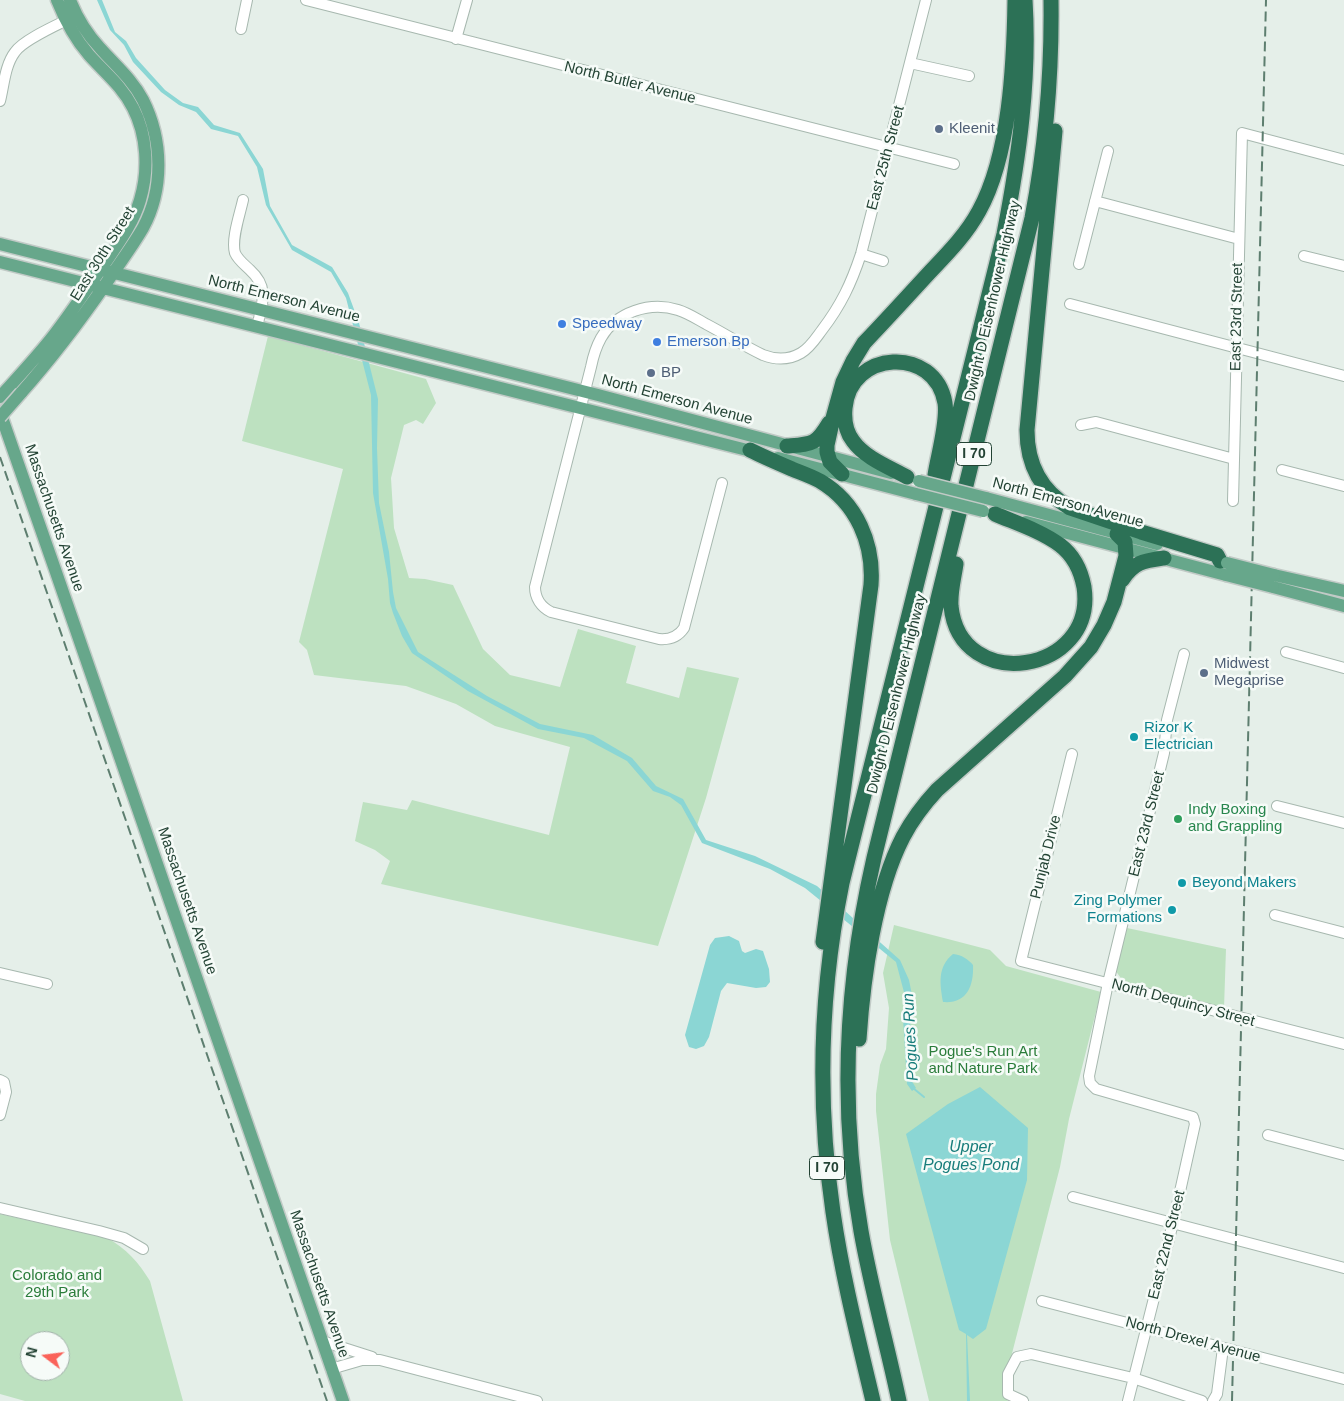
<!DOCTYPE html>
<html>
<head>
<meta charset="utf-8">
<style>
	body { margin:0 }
	#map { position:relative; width:1344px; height:1401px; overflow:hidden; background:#e5efe9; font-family:Helvetica,sans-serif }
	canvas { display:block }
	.north { position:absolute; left:20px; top:1331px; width:50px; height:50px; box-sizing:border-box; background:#f6fbf8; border:1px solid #a2b1aa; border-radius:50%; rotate:285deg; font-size:14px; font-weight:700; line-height:20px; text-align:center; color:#234334 }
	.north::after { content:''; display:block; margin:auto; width:18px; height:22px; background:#fa6259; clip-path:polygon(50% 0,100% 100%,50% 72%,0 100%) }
</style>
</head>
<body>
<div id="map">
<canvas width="1344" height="1401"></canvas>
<div class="north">N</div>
</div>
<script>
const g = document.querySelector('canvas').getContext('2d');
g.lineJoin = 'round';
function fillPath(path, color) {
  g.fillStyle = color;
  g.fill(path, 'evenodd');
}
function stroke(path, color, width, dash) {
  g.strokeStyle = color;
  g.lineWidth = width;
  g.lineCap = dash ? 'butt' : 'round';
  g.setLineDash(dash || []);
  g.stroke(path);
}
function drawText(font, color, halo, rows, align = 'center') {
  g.font = font + ' Helvetica,sans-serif';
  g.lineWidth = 5;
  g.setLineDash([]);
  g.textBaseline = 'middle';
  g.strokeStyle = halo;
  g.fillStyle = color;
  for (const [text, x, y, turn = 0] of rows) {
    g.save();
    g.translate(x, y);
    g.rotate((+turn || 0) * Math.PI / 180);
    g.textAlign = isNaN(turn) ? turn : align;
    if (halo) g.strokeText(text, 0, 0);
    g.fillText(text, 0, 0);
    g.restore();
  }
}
fillPath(new Path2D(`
	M268,336L426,379L436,403L423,424L416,420L404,425L391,478L394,528L409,578L425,579L453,585L483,649L510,675L560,687L578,629L636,646L626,683L679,698L687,667L739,678L706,798L658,946L381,884L390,861L375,850L355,841L363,802L407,810L412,800L549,835L570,747L495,726L456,704L406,686L314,675L307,650L299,642L343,469L242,441Z
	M894,925L990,950L1006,966L1101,992L1069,1119L1060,1167L1008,1369L1005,1397L1008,1401H929L890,1240L876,1111V1094L880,1065L886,1049L889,1008L883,973Z
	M1127,928L1226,949L1224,1008L1123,981L1115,970Z
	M0,1214L107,1238C126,1248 139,1263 150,1281L183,1401H25L0,1394ZM30,1341H60V1371H30Z`), '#bde1c0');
fillPath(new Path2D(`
	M97,0H102L115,32L126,41L136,58L165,90L183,103L198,107L214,125L240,133L263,169L270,206L292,245L332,267L348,293L359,323L378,399L377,448L379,503L389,552L393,592L396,608L418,652L487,696L540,724L593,735L632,758L656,786L683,799L706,840L755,856L817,886L900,960L909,980L912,995L909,1049L910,1078L916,1088L912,1091L907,1084L903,1018L905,996L896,962L805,888L770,869L702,843L681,805L670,797L653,791L627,761L584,738L538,729L468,691L412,653L402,636L393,613L390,603L388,579L373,493L371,395L346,298L331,272L292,250L266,205L257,167L238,136L211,129L196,112L179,105L161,92L133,62L124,45L110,30Z
	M729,936L739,941L742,951L745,953L756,949L763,951L769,969L770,982L766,987L756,988L727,983L721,991L709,1037L704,1046L696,1049L689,1047L685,1035L710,945L715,938Z
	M953,954C962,955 968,959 973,965C974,987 966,1004 943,1002C940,984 937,967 953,954Z
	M980,1087L1028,1128L1027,1180L986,1329L973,1339L967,1335L970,1401H967L966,1334L959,1330L906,1134L948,1104Z`), '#8bd6d4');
stroke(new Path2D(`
	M913,1088L924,1097`), '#8bd6d4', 2);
const minor = new Path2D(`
	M306,0L954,164
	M241,29L247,0
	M456,39L467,0
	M910,63L969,76
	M0,101C4,85 5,65 15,52C23,40 57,25 71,18
	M243,200C240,214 231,239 235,253C238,260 245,265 250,270C270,288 262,304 257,327
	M1095,201L1239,239
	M861,254L883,261
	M1304,256L1344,266
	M1079,264L1108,151
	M1070,304L1344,376
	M1081,425L1096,422L1234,459
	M1282,470L1344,486
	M722,483L684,628C678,637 670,640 659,639L551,612C541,607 535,598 535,587L591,367C593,357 596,347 601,338C616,312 650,301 678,310C688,313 697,319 706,324C725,334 744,346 763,355C776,360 789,360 801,353C810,348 816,338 822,330C841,305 851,284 861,254L926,0
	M1233,501L1242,133L1344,160
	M1286,652L1344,668
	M1072,754L1021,961L1344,1044
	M1277,806L1344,823
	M1275,915L1344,933
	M0,973L47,984
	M0,1080L4,1082L6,1092L0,1115
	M1268,1135L1344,1155
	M1073,1197L1344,1268
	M0,1208L99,1231L124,1238L143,1249
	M1042,1301L1344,1379
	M322,1341L372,1357
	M331,1369L362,1360H380L537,1401
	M1023,1401L1008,1394V1374L1017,1357L1031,1354L1133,1378L1202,1401
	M1128,1401L1173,1223L1195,1124L1193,1117L1096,1089L1090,1083L1089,1076L1108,983L1164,753L1167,720L1184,654
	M1213,1401L1217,1394L1223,1348`);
const major = new Path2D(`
	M0,244L598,395L891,473
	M0,262L759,453
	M21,393C52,358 80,321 107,282C119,264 132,247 143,228C164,189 163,140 143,100C132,79 115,65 100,48C87,34 77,18 70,0
	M0,397C17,378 34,360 50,340C69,316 85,291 103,266C117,245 133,224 140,200C149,170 147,135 133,108C122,86 105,73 89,55C75,39 65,20 57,0
	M0,412C116,741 226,1072 343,1401
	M778,458L916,494
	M986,498L1157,544
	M1026,522L1226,575
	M1274,575L1344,591
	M1273,587L1344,606`);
const highway = new Path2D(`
	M1055,131L1027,430C1027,464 1041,491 1070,508L1141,532L1217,555L1220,561
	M787,446C812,444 816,445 829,423
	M750,450C764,457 778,463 792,469C802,473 811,476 820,481C857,503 874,544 871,585L823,942
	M842,474L830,462L827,452V445L833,418L843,382L853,361L864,343C886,320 907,297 929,273C947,254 966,235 979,211C1010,155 1014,64 1015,0
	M907,477C889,467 865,458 853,441C846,432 844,419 845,408C850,350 935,345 945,403C948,422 938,455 935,475
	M956,564C954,578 950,592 951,606C960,695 1097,674 1084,587C1081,571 1073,555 1060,545C1041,531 1016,523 995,514
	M1122,580C1134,562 1143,561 1164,558
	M859,1039C863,978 875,891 903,837C912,820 924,804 937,790L1065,676L1091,647L1104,625L1114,602L1126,556L1125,542L1117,534
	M873,1401C858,1338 842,1275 833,1212C817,1102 820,991 842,883L1004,234C1019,157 1030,79 1025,0
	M899,1401C887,1344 871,1288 861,1231C839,1106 846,980 874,858L1032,218C1046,145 1052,74 1051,0`);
stroke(minor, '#a7b8af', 12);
stroke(major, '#c1cac6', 15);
stroke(highway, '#c1cac6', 18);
stroke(minor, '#fff', 10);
stroke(major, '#67a78b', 12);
stroke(highway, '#2c7156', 15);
stroke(new Path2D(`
	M0,457L327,1401
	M1232,1401L1266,0`), '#5d7e6f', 2, [10, 5]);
const majorBridge = new Path2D(`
	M0,417L21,393
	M919,481L986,498
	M916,494L983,511
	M1227,563L1274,575
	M1226,575L1273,587`);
stroke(majorBridge, '#c1cac6', 15, []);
stroke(majorBridge, '#67a78b', 12);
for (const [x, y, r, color] of [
	[939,129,5,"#5c6f8a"],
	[562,324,5,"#3f7fe0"],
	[657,342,5,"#3f7fe0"],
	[651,373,5,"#5c6f8a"],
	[1204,673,5,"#5c6f8a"],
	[1134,737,5,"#0f9aa8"],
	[1178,819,5,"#2e9e5b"],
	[1182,883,5,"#0f9aa8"],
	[1172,910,5,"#0f9aa8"]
]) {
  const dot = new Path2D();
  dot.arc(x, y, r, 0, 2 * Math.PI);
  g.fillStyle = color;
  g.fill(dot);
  stroke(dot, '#f6fbf8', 2);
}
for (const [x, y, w] of [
	[974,454,35],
	[827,1168,35]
]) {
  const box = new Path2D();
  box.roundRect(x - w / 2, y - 11.5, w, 23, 4);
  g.fillStyle = '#f6fbf8';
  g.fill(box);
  stroke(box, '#234334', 1);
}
drawText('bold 14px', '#234334', null, [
	["I 70",974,454],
	["I 70",827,1168]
]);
drawText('15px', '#234334', '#f6fbf8', [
	["North Butler Avenue",630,83,14],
	["East 25th Street",886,158,-75],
	["East 30th Street",103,254,-58],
	["North Emerson Avenue",284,299,14],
	["Dwight D Eisenhower Highway",993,301,-77],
	["East 23rd Street",1237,317,-89],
	["North Emerson Avenue",677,400,15],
	["North Emerson Avenue",1068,503,15],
	["Massachusetts Avenue",54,518,71],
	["Dwight D Eisenhower Highway",897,694,-76],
	["East 23rd Street",1147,824,-76],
	["Punjab Drive",1046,857,-76],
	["Massachusetts Avenue",187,901,71],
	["North Dequincy Street",1183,1003,15],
	["East 22nd Street",1167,1245,-76],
	["Massachusetts Avenue",319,1284,71],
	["North Drexel Avenue",1193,1340,15]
]);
drawText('15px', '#4e5e75', '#f6fbf8', [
	["Kleenit",949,129],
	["BP",661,373],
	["Midwest",1214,664],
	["Megaprise",1214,681]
], 'left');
drawText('15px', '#366cbe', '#f6fbf8', [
	["Speedway",572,324],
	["Emerson Bp",667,342]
], 'left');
drawText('15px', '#0d838f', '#f6fbf8', [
	["Rizor K",1144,728],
	["Electrician",1144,745],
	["Beyond Makers",1192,883],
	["Zing Polymer",1162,901,"right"],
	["Formations",1162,918,"right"]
], 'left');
drawText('15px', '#27864d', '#f6fbf8', [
	["Indy Boxing",1188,810],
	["and Grappling",1188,827]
], 'left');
drawText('15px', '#2a7c3a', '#f6fbf8', [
	["Pogue's Run Art",983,1052],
	["and Nature Park",983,1069],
	["Colorado and",57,1276],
	["29th Park",57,1293]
]);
drawText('italic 16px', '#187d7b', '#f6fbf8', [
	["Pogues Run",911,1037,-93],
	["Upper",971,1148],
	["Pogues Pond",971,1166]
]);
</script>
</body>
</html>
